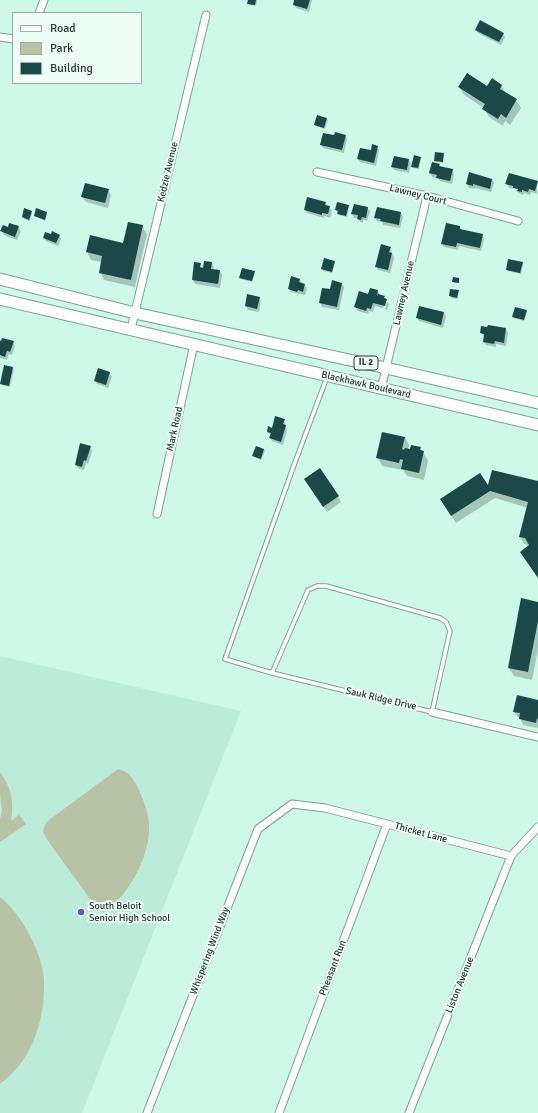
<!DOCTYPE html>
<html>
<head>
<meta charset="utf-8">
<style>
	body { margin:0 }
	#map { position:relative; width:538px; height:1113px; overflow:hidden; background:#cef8e7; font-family:Signika,sans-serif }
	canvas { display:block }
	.legend { position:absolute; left:12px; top:12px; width:130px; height:72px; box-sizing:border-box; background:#eefef7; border:1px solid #9fafa8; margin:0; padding:5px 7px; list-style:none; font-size:12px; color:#283832 }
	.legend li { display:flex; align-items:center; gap:8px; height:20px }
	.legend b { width:20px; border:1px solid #9fafa8 }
</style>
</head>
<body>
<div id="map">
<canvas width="538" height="1113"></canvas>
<ul class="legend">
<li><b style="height:5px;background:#fff"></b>Road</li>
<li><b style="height:11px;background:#b8c2a5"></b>Park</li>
<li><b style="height:11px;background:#1a4947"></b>Building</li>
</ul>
</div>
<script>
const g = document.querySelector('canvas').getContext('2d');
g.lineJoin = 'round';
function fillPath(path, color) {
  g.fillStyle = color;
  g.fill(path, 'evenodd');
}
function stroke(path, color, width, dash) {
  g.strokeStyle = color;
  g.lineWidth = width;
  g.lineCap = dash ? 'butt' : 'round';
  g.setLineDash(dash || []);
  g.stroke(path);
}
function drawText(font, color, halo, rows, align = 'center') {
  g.font = font + ' Signika,sans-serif';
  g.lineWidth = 4;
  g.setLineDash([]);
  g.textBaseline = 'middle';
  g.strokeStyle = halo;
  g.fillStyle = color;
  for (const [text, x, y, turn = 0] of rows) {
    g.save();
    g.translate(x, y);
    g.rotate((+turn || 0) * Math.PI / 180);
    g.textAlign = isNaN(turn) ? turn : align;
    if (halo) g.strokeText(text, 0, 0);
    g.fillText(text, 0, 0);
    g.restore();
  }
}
fillPath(new Path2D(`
	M0,656L241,711L82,1113H0Z`), '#bbecd9');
fillPath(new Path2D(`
	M118,769C128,771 133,778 137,786C143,798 148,811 149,824C151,854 129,896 104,912L98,910L46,838L43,831L45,825L49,820Z
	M0,773C12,787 14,803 11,821L19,815L26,824L0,842V819L2,810L0,795Z
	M0,897C21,913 44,955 44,982C45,1020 32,1061 0,1084Z`), '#b8c2a5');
fillPath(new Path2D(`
	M249,0H257L256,6L249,5Z
	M295,0H312L309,12L296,8L294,5Z
	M476,30L503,34L505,37L501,45L478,33Z
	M502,86L506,94L516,100L521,108L510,125L505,121L503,126L488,116L484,108L464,95L459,87Z
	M327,119L328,120L325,129L316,126L315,125Z
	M345,136L347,139L344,153L323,148L321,144L335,137Z
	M377,147L379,150L376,166L360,162L358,159Z
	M443,154V163L436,162L435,161Z
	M394,157L409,160L412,166L420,157L421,159L419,169L413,168L411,164L409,173L394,170L392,167Z
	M439,165L440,167L452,170L454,174L452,184L440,181L438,178L432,177L430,173Z
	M492,179L494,183L491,192L475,188V189L469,188L467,184Z
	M537,182V194L531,192L530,195L524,193L523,195L520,194L515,190L522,191L523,190L513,187V189L509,188L507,184Z
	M108,190L111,195L108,208L86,202L82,197Z
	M325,203L332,211L330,218L324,216V218L307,213L305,209Z
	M349,206V207L347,217L339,215L338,212L336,210Z
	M367,208L370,211L367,221L363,220V223L360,222L358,218H354L352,214Z
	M32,212V213L30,221L24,219L23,217Z
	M47,213V214L45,221L35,216Z
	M401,213L403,217L400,228L383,225L382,222L377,221L375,218Z
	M142,226L147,234L135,287L104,280L100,272L102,262L91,260L87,252L124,244Z
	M18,227L21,231L17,240L4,235L2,231Z
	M460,227L462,231L482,235L484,239L481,251L459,246L458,250L444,247L442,244Z
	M59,235L61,239L58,246L46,241L44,238Z
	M390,248L394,258L390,273L378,270L376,266Z
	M334,261L335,263L332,273L323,271L322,269Z
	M212,263L214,267L213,270L220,271L222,275L220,288L195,284L193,280L200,264L202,269Z
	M522,263L523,265L521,274L508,271L507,270Z
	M254,272L255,273L252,282L241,279L240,278Z
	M292,277L300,280L302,284L305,285L307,289L305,295L291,292L289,289Z
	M342,284L344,287L339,310L322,307L320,303Z
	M451,290L458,291V299L451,298Z
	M378,291L380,296L384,297L389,304L387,310L385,309L387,302L386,300L383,308L375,306L373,312L369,311L368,314L358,311L355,307L369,295Z
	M259,298L261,301L259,312L248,310L246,306Z
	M420,307L444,313L446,317L443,328L419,321L417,318Z
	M526,311L527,312L524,321L514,318L513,317Z
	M506,329L508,333L506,346L496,344V347L486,345L484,342L485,337L481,333Z
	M0,341L13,342L15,346L12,355L9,354L7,360L0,358Z
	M13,368L14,369L10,387L2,385L1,384Z
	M109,373L112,376L108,388L97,384L95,381Z
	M284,420L287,430L283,445L272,441L270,438L271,436L268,432Z
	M405,437L409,445L408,450L420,448L428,460L424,480L407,476L403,470L382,466L378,458Z
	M90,447L92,451L88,464L86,463L84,470L78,468L76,465Z
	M264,450L265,451L261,460L254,457L253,456Z
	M538,482V578L530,546L524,544L520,537L528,508L495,498L456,523L446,507L489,488Z
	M309,485L338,496L341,502L327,512Z
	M522,600L538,603V650L532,680L514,676L509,668Z
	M538,701V728L523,725L520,718L518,717L514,712Z`), '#0003');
fillPath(new Path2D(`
	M248,0H256L255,5L247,4Z
	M294,0H310L307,9L293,5Z
	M480,20L504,33L499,42L475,30Z
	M467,73L487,86L492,78L502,85L500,89L517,99L506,118L501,114L498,119L482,109L485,104L458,87Z
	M317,115L327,118L324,128L314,125Z
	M335,132L346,135L342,150L320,145L323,133L334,135Z
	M372,144L378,146L374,163L357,159L360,148L371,150Z
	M435,152L444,153L443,162L434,161Z
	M414,155L421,157L418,168L411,167Z
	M394,156L409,159L407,170L391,167Z
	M432,162L440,164L439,166L453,169L450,181L436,178L437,175L429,173Z
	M469,172L492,179L490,189L473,184V186L466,184Z
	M509,173L538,181L535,191L529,189L528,192L522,190V192L517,191L518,189L513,188V186L505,184Z
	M85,183L109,189L105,203L81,197Z
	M307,197L326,202L325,205L330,206L328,214L322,213V215L304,210Z
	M337,202L349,205L346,216L337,214L338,211L335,210Z
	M354,204L368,207L366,218L362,217L361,220L357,219L358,215L351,214Z
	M377,207L401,212L399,225L380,221L381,219L374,218Z
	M24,208L32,211L29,220L22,217Z
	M36,208L47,212L45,220L34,216Z
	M128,222L143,225L131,280L99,273L102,256L86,252L90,235L123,243Z
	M9,223L19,226L15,237L0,231L3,225L8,227Z
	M446,223L460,226V229L483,234L480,248L457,243L456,247L441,244Z
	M52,231L60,235L56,243L43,238L45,232L51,234Z
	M381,244L391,247L389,252L392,253L388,270L375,267Z
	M324,258L335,261L332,272L321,269Z
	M508,259L523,262L520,273L506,270Z
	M204,261L212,262L211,269L220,270L218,284L192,280L194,262L201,263L200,267L203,268Z
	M242,268L255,271L252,281L239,278Z
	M291,276L300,279L299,282L305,284L303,292L298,290L297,292L288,289Z
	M453,277L459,278V283L452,282Z
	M332,280L342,283L337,307L319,303L322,288L330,289Z
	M370,288L378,290L377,296L378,294L385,296L384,298L387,299L385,306L373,303L371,309L367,308L366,311L354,307L359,291L368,294Z
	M450,289L459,290L457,298L449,296Z
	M247,294L260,297L257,309L245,306Z
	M419,306L444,312L441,325L416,318Z
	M515,307L527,310L524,320L512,317Z
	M488,325L506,328L504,343L495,341L494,344L483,342L484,334L480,333L481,326L487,327Z
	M2,338L14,341L10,352L7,351L5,357L0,355V340L1,341Z
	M4,365L13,367L9,386L0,384Z
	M98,368L110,372L106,385L94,381Z
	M275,416L285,419L283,424L286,425L281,442L269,438L271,433L267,432L268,426L272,428Z
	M382,432L405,437L402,449L404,450L405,448L410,449L411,445L421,447L420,450L424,451L419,473L401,469L403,460L400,459L399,463L376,458Z
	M80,443L91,446L86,461L84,460L82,467L75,465Z
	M256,446L264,449L261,459L252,456Z
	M320,468L339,496L323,507L304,479Z
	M492,470L538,481V578L520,552L529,545L525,538L519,537L528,502L490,491L451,516L440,499L480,473L488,485Z
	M521,598L538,602V621L528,672L508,668Z
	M517,695L538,700V719L537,718L536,723L519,719L520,713L513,712Z`), '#1a4947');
const lane = new Path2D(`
	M272,673L308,590L317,586H326L440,618L446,622L450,631L432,712L272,673L225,659L294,465L327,377`);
const street = new Path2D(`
	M39,13L44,0
	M0,37L13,39
	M317,172L427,196L518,221
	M131,329L206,15
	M381,389L427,196
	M157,514L194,344
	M432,712L538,737
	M147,1113L258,829L292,804L325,808L511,856L538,827
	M279,1113L387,824
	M409,1113L511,856`);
const primary = new Path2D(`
	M0,279L135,313L386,368L538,403
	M0,299L538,425`);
stroke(lane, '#7ba292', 5.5);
stroke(street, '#7ba292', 9);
stroke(primary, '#7ba292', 13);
stroke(lane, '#fff', 3.5);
stroke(street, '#fff', 7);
stroke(primary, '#fff', 11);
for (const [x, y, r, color] of [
	[81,912,4,"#6356cf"]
]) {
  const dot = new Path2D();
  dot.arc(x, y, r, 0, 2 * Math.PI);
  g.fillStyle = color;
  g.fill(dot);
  stroke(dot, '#eefef7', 1.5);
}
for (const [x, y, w] of [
	[366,363,24]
]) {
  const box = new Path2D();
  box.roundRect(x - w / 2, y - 7, w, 14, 3);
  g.fillStyle = '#eefef7';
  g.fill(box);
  stroke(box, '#283832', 1);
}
drawText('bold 9px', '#283832', null, [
	["IL 2",366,363]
]);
drawText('10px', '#283832', '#eefef7', [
	["Kedzie Avenue",168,172,-77],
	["Lawney Court",418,195,14],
	["Lawney Avenue",404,293,-77],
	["Blackhawk Boulevard",366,385,13],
	["Mark Road",175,429,-78],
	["Sauk Ridge Drive",381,699,13],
	["Thicket Lane",421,833,15],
	["Whispering Wind Way",210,951,-69],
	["Pheasant Run",333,968,-69],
	["Liston Avenue",460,985,-68]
]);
drawText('10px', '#283832', '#eefef7', [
	["South Beloit",89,906],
	["Senior High School",89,918]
], 'left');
</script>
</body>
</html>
